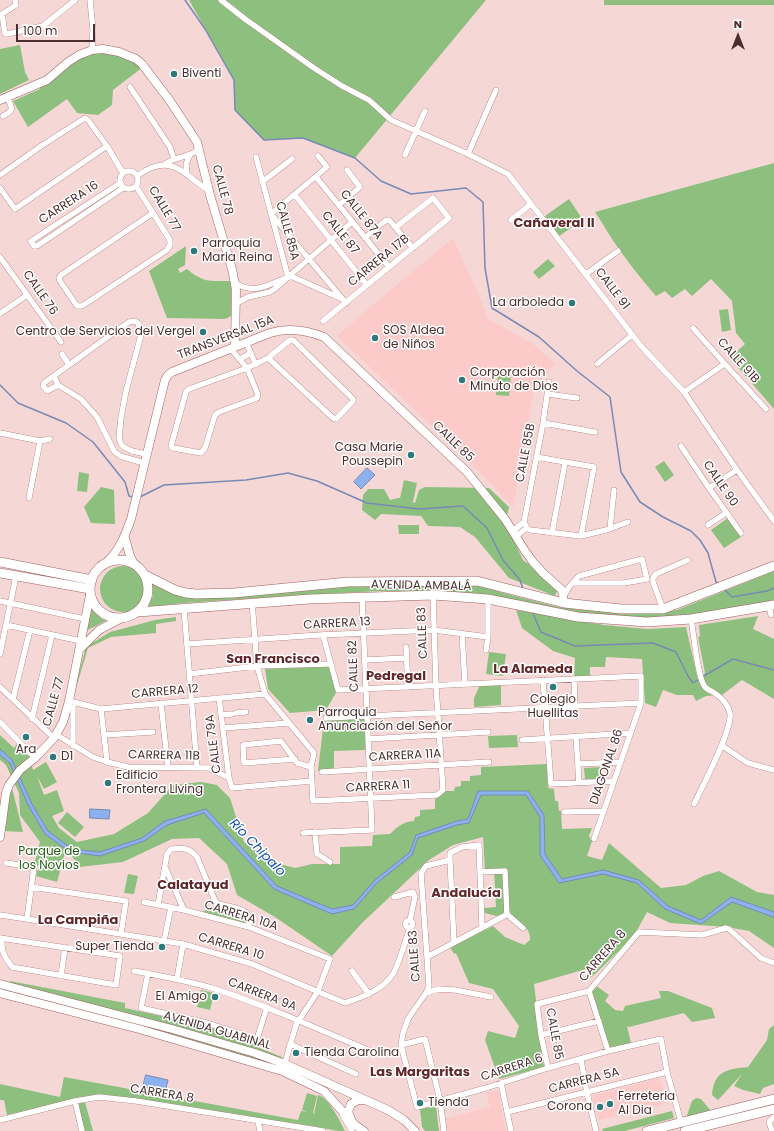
<!DOCTYPE html>
<html>
<head>
<meta charset="utf-8">
<style>
	body { margin:0 }
	#map { position:relative; width:774px; height:1131px; overflow:hidden; background:#f5d7d6; font-family:Poppins,sans-serif }
	canvas { display:block }
	.north { position:absolute; left:718px; top:16px; width:40px; height:40px; -webkit-text-stroke:3px #fff; paint-order:stroke; rotate:0deg; font-size:11px; font-weight:700; line-height:16px; text-align:center; color:#4a2d2e }
	.north::after { content:''; display:block; margin:auto; width:14px; height:18px; background:#4a2d2e; clip-path:polygon(50% 0,100% 100%,50% 72%,0 100%) }
	.scale { position:absolute; left:16px; top:24px; width:79px; height:18px; box-sizing:border-box; border:2px solid #4a2d2e; border-top:0; padding-left:5px; font-size:12px; line-height:14px; white-space:nowrap; color:#4a2d2e; -webkit-text-stroke:3px #fff; paint-order:stroke }
</style>
</head>
<body>
<div id="map">
<canvas width="774" height="1131"></canvas>
<div class="north">N</div>
<div class="scale">100 m</div>
</div>
<script>
const g = document.querySelector('canvas').getContext('2d');
g.lineJoin = 'round';
function fillPath(path, color) {
  g.fillStyle = color;
  g.fill(path, 'evenodd');
}
function stroke(path, color, width, dash) {
  g.strokeStyle = color;
  g.lineWidth = width;
  g.lineCap = dash ? 'butt' : 'round';
  g.setLineDash(dash || []);
  g.stroke(path);
}
function drawText(font, color, halo, rows, align = 'center') {
  g.font = font + ' Poppins,sans-serif';
  g.lineWidth = 3;
  g.setLineDash([]);
  g.textBaseline = 'middle';
  g.strokeStyle = halo;
  g.fillStyle = color;
  for (const [text, x, y, turn = 0] of rows) {
    g.save();
    g.translate(x, y);
    g.rotate((+turn || 0) * Math.PI / 180);
    g.textAlign = isNaN(turn) ? turn : align;
    if (halo) g.strokeText(text, 0, 0);
    g.fillText(text, 0, 0);
    g.restore();
  }
}
fillPath(new Path2D(`
	M453,238L481,300L487,318L533,344L555,363L534,389L513,507L468,460L337,336L369,308Z
	M660,1078L667,1103L599,1120L592,1096Z
	M498,1090L506,1131H447L444,1119L490,1107L486,1093Z`), '#fccac9');
fillPath(new Path2D(`
	M189,0H486L355,158L303,138L264,140L235,110L234,80Z
	M604,0H774V5H604Z
	M20,45L25,72L29,80L0,94V49Z
	M92,52L119,53L143,67L113,90L112,105L98,115L77,113L67,99L28,127L13,101L40,89V85L69,63Z
	M774,163V409L730,358L745,344L736,333L732,301L711,279L692,296L685,289L672,298L665,291L656,296C641,279 627,261 614,242C607,232 602,222 595,212Z
	M569,199L583,220L559,236L545,216Z
	M186,246L185,265L178,269L180,273L187,269C203,283 211,281 231,281V316L225,319L167,318L149,271Z
	M548,259L555,266L539,279L533,272Z
	M728,309L731,330L722,332L719,310Z
	M498,373L511,375L509,396L496,395Z
	M664,461L674,475L665,482L655,467Z
	M79,472L89,474L87,492L77,491Z
	M404,480L417,483L413,502L409,501L415,503L419,490L425,487L489,488L509,507L506,520L515,543L523,560L559,587L555,596L509,578L475,537L460,527L428,526L421,516L381,514L375,520L362,510L363,495L368,489H384L390,500L398,498H400Z
	M101,487L114,490L115,524L91,523L84,507Z
	M728,518L741,537L724,548L711,530Z
	M398,525H419V534H399Z
	M100 589a23 23 0 1 1 46 0a23 23 0 1 1-46 0Z
	M774,571V602L747,607L678,616L641,618L577,614L482,594L442,591H380L304,595L184,603L147,607L153,596L152,583L184,596L351,586L477,584L503,593L558,607L582,610L647,613L677,610Z
	M89,607L102,619L107,620L86,631Z
	M516,610L604,625L647,629L686,627L698,680L705,673L698,637L700,636L699,625L758,616L753,629L774,639V699L742,680L722,695L706,696L696,701L693,695H677L663,690L656,707L645,703L642,659L606,657L605,667H590V679H574L575,658L553,651L522,628Z
	M176,617V621L156,624V633L111,637L88,648L74,695H73L86,647L110,632L155,620Z
	M489,652L506,654L503,676L486,674Z
	M332,665L337,691L326,710L290,713L268,689L265,669Z
	M501,684V705L474,707V698L480,685Z
	M365,718V750L334,751V770L318,771L324,720Z
	M0,735L14,748L17,744L29,756L33,770L46,762L57,782L44,789L37,776L44,795L57,790L64,811L52,816L59,828L77,842L114,834L148,813L173,785L201,782L217,785L230,798L244,842L273,862L295,868L312,864H340V847L372,846L373,835L390,834C398,826 403,822 414,821L415,817L420,816V810L435,809V799L446,791H454L455,787L461,786V781H470V776L481,775V767L547,764L548,788L554,789L555,801H558L559,811H561L562,829L592,828L589,836L592,841L587,856L602,860L609,843L661,888L686,885L703,876L719,871L757,892L774,895V948L749,931L727,927L670,923L647,912L634,936L595,974L590,978L586,969L534,984L544,1067L499,1079L485,1040L488,1031L515,1038L519,1026L493,989L469,983L456,953L454,954L450,947L493,926L505,937L524,945L530,940C531,928 521,924 512,918L510,912L496,916L485,913L484,908L496,907L494,870L485,871L483,837L453,845L429,860L362,923L332,956L275,917L237,895L227,864L199,838L172,839L123,862L80,867L66,849L57,882L36,876L39,866L34,865L40,842L20,815L19,793L6,765L0,760Z
	M517,735L518,747L489,748L488,736Z
	M601,767V779H585L584,768Z
	M11,784L23,832L3,831Z
	M67,812L84,827L75,837L58,823Z
	M128,874L138,876L134,894L124,893Z
	M217,905L247,914V924L202,912Z
	M10,981L125,1003V1008L207,1026L257,1044V1047L282,1057L279,1060L10,984Z
	M595,985L609,995L605,1001L615,1010L623,1011L625,1006L661,998L659,991H668L712,1008L715,1018L692,1022L684,1013L629,1027L627,1026L631,1043L609,1048L591,990Z
	M0,988L179,1033L279,1064V1067C187,1038 94,1015 0,992Z
	M201,990L214,993L210,1010L197,1007Z
	M774,1025V1084L763,1088L760,1094L743,1090L734,1086L742,1074L718,1100L712,1095C714,1071 727,1069 748,1067L767,1040L769,1029Z
	M64,1077L298,1120L301,1111L307,1112L302,1110L307,1093L317,1096L313,1113L314,1114L318,1095C329,1098 340,1121 345,1131H338L312,1126L100,1095L7,1115L4,1100H0V1084L60,1097Z
	M696,1098L701,1099L712,1112L686,1118L692,1101Z
	M85,1102L93,1131H84L77,1104Z
	M436,1106L439,1131H425L422,1127L420,1109Z
	M672,1111L674,1118L625,1131H603L602,1129Z`), '#8dc07f');
const water = new Path2D(`
	M367,468L375,475L361,489L354,482Z
	M0,749L12,760L32,804L48,831L72,849L100,852L142,838L165,821L206,809L277,886L332,909L353,905L375,880L410,852L416,835L457,821L468,819L478,791H528L544,815L545,854L562,879L603,870L639,880L668,906L701,920L731,897L774,912V918L773,917L732,902L701,924L665,909L637,883L603,874L559,883L540,855V817L526,795H481L469,823L457,825L418,838L412,855L377,883L354,909L332,914L274,889L204,813L167,825L144,841L100,856L70,852L45,834L28,805L10,763L0,755Z
	M90,809L110,810L109,819L90,818Z
	M146,1075L168,1080L165,1092L143,1087Z`);
fillPath(water, '#8bb2ef');
stroke(water, '#788ab5', 1);
stroke(new Path2D(`
	M185,0L205,29L234,80L235,110L264,140L303,138L355,158L381,181L411,194L466,188L483,202L485,268L492,308L539,337L577,371L610,397L621,472L640,502L663,517L691,531L700,540L708,553L716,582L718,583
	M0,385L18,403L66,423L93,442L125,482L129,496L133,497
	M138,498L164,485L246,480L288,473L317,481L367,503L419,509L463,506L487,528L503,560L520,580L523,589
	M724,589L732,597L767,591L774,588
	M532,611L541,632L575,646L653,643L676,652L688,676L693,683L699,679
	M702,677L733,659L774,670`), '#788ab5', 1.5);
const street = new Path2D(`
	M15,0L16,5L2,14L5,34H7L43,26L75,0
	M90,0L93,30L92,50
	M221,0L245,19L314,68L342,86L369,100L391,120L468,154L508,174L641,346L684,392L737,470L774,521
	M130,87L170,147L174,159
	M3,116C15,110 12,108 7,97
	M468,154L496,90
	M405,155L425,111
	M318,156L327,167L271,214L346,303
	M256,157L288,277
	M165,164C176,156 189,158 199,149
	M120 180a9 9 0 1 1 18 0a9 9 0 1 1-18 0Z
	M0,175L44,144L85,118L88,120L107,146L123,173
	M187,175L186,164L190,155
	M137,176C170,152 181,172 209,191
	M316,177L389,267
	M262,182L292,159
	M120,183L31,241L34,246H37L123,188
	M136,186L170,240V245L167,250L82,306H77L60,281L59,278L61,275L153,213
	M0,188L15,209L107,146
	M295,195L367,285
	M339,205L360,187L347,170
	M511,220L531,204
	M365,238L385,221L389,220L413,248
	M0,257L61,342
	M586,274L618,251
	M235,283C255,295 268,285 288,277H293L340,298
	M235,304L248,297L270,292L276,288L288,277L352,222
	M1,313L27,295
	M323,321L449,218L433,198L396,227
	M693,328L724,363L766,409
	M246,342L256,365
	M230,348L247,368L258,395L257,398L219,412L215,415L205,448L201,453L173,448L171,446L186,392L189,389L247,368L268,358L290,340H293L353,399V401L336,419L333,418L268,358
	M62,354L69,365
	M240,359L251,353
	M597,364L632,335
	M54,376L58,385L81,399L97,417L114,451L120,456L144,463
	M58,385L47,391L43,386L44,383L116,331L129,322L135,321L138,323L141,335L126,391L121,418L119,438L121,444L124,447L132,451L146,454
	M684,392L723,365L724,363
	M547,394L577,398
	M543,423L595,432
	M0,433L40,441L50,439
	M681,446L709,488L741,533
	M536,457L594,467L581,536
	M709,488L737,470
	M29,498L40,441
	M708,525L726,513
	M527,528L524,522L543,423L549,382
	M527,528L530,530L581,536L606,530L628,522
	M610,529L614,490
	M513,531L524,522
	M552,533L565,463
	M516,536L527,528
	M564,596L569,587L579,576L642,559L647,579L624,583H573
	M0,601L85,619
	M252,602L257,666L265,694L314,753L311,767L313,801L437,795L443,790L436,686L433,595
	M769,606L771,615
	M184,609L197,767
	M663,609L653,582V578L656,574L688,560
	M691,619C694,633 697,677 705,687C707,689 711,691 713,692C721,697 728,704 730,713C733,729 702,787 694,804
	M6,625L81,641
	M462,633L465,684
	M323,635L338,690L641,676V703L594,839
	M187,644L320,635L434,630L488,637
	M406,647L408,687
	M486,650L488,637V599
	M0,654L16,576
	M365,660L406,658
	M189,674L257,666L328,664
	M574,679L575,706
	M543,680L551,784L614,781
	M0,687L54,738
	M219,698L229,778L232,788L311,781
	M13,699L30,630
	M69,701L101,709L265,694
	M73,703V746
	M161,703L168,768
	M101,709L107,762
	M236,713L246,712
	M221,715L232,714
	M326,718L641,703
	M32,719L52,635
	M0,722L35,758
	M223,728L289,723
	M57,735L93,757L107,762L128,767L209,768L229,778
	M104,735L153,732
	M576,736L579,783
	M368,739L488,732
	M522,740L631,733
	M722,744L724,747L748,763L774,770
	M295,759L244,763L243,745L281,741L297,763L311,767
	M578,764L621,762
	M322,772L489,762
	M564,812L604,811
	M315,832L317,854L330,862
	M303,833L372,830L362,597
	M6,863L34,867L27,919
	M165,867L184,910
	M480,872L505,871L507,915
	M31,887L126,901L121,934
	M394,897L413,892L415,897L410,920
	M144,902L184,910L249,927L330,959L318,991L296,1025L284,1066
	M158,905L167,854L171,849C182,848 189,847 197,857L216,903C223,906 245,908 248,915C250,918 249,923 249,927
	M0,915L27,919L183,944L252,964L345,1003C362,997 383,990 393,974C399,963 406,940 410,927
	M405.5 924a3.5 3.5 0 1 1 7 0a3.5 3.5 0 1 1-7 0Z
	M0,938L120,956L116,985L12,967C4,956 1,952 2,938
	M164,941L171,907
	M454,942L450,860V853L462,847L479,845L482,927
	M427,957L506,915H508L523,928
	M134,971C161,976 189,981 215,989C270,1007 323,1031 377,1054
	M352,971L369,994
	M148,973L141,1008L207,1023L257,1039L267,1007
	M61,976L65,947
	M177,979L183,944
	M589,991L608,1051
	M426,993L429,986L421,873L426,866L450,860
	M491,997L455,990L439,989L426,993L414,1010L408,1019L403,1033L401,1045L417,1107L486,1088L548,1068L608,1051L661,1039L667,1072L681,1122
	M541,1035L599,1021
	M290,1044L356,1074
	M401,1045L425,1039L440,1100L444,1131
	M581,1060L587,1093L596,1131
	M548,1068L541,1035L537,1004L589,991L639,932L702,935L726,928L729,929L761,958L774,963
	M501,1083L511,1131
	M75,1101L82,1131
	M507,1112L667,1072
	M343,1116L352,1131
	M0,1120L75,1101L99,1097L136,1101L323,1131
	M258,1121L260,1131
	M772,1131L769,1122L774,1117`);
const secondary = new Path2D(`
	M0,100L47,80L68,62L79,55L92,50L103,49L119,52L136,59L142,64L170,101L197,142L210,195L232,269L236,290L235,346
	M125,538L130,556L134,564
	M106,563C120,549 124,538 131,519L165,380L168,375L172,372L270,333C289,327 306,330 324,337L467,472L505,519L525,551L533,562L543,573L562,590L564,603
	M80,649L99,630L120,619
	M0,837L6,793L9,785L20,770L35,758L54,738L63,722L69,701L90,595
	M0,984L172,1029L255,1053L285,1064L388,1110L404,1120L415,1131
	M0,993L139,1029L282,1071L324,1091L355,1125L364,1131
	M351,1119L348,1112L351,1104L358,1100H364`);
const primary = new Path2D(`
	M90 589a29 29 0 1 1 58 0a29 29 0 1 1-58 0Z
	M0,562L92,580
	M0,573L90,589
	M145,575L175,590L186,593L196,594L234,593L348,582L477,581L564,603L621,609H663L774,566
	M138,612L310,599L433,595L488,599L578,617L647,622L691,619L774,605
	M647,1131L774,1099
	M685,1131L774,1109`);
stroke(street, '#a05f60', 6);
stroke(secondary, '#a05f60', 9);
stroke(primary, '#a05f60', 10);
stroke(street, '#fff', 5.5);
stroke(secondary, '#fff', 8);
stroke(primary, '#fff', 9);
for (const [x, y, r, color] of [
	[174,74,4,"#2f787b"],
	[194,251,4,"#2f787b"],
	[572,303,4,"#2f787b"],
	[203,332,4,"#2f787b"],
	[375,338,4,"#2f787b"],
	[462,380,4,"#2f787b"],
	[411,455,4,"#2f787b"],
	[553,687,4,"#2f787b"],
	[310,720,4,"#2f787b"],
	[26,737,4,"#2f787b"],
	[53,757,4,"#2f787b"],
	[108,783,4,"#2f787b"],
	[162,947,4,"#2f787b"],
	[215,997,4,"#2f787b"],
	[296,1053,4,"#2f787b"],
	[420,1103,4,"#2f787b"],
	[610,1104,4,"#2f787b"],
	[600,1107,4,"#2f787b"]
]) {
  const dot = new Path2D();
  dot.arc(x, y, r, 0, 2 * Math.PI);
  g.fillStyle = color;
  g.fill(dot);
  stroke(dot, '#fff', 1.5);
}
drawText('12px', '#4a2d2e', '#fff', [
	["Biventi",182,74],
	["Parroquia",202,244],
	["Maria Reina",202,258],
	["La arboleda",564,303,"right"],
	["SOS Aldea",383,331],
	["de Niños",383,345],
	["Centro de Servicios del Vergel",195,332,"right"],
	["Corporación",470,373],
	["Minuto de Dios",470,387],
	["Casa Marie",403,448,"right"],
	["Poussepin",403,462,"right"],
	["Colegio",553,700,"center"],
	["Huellitas",553,714,"center"],
	["Parroquia",318,713],
	["Anunciación del Señor",318,727],
	["Ara",26,750,"center"],
	["D1",61,757],
	["Edificio",116,776],
	["Frontera Living",116,790],
	["Super Tienda",154,947,"right"],
	["El Amigo",207,997,"right"],
	["Tienda Carolina",304,1053],
	["Ferreteria",618,1097],
	["Al Dia",618,1111],
	["Tienda",428,1103],
	["Corona",592,1107,"right"]
], 'left');
drawText('12px', '#4a2d2e', '#fff', [
	["CALLE 78",222,190,75],
	["CARRERA 16",69,203,-33],
	["CALLE 77",164,209,59],
	["CALLE 87A",361,215,51],
	["CALLE 85A",287,231,75],
	["CALLE 87",340,233,51],
	["CARRERA 17B",379,261,-39],
	["CALLE 91",612,289,53],
	["CALLE 76",40,293,55],
	["TRANSVERSAL 15A",226,338,-21],
	["CALLE 91B",738,361,48],
	["CALLE 85",453,442,44],
	["CALLE 85B",526,453,-79],
	["CALLE 90",720,484,56],
	["AVENIDA AMBALÁ",421,586,1],
	["CARRERA 13",337,624,-3],
	["CALLE 83",423,633,-92],
	["CALLE 82",354,666,-92],
	["CARRERA 12",165,692,-5],
	["CALLE 77",54,702,-74],
	["CALLE 79A",214,744,-97],
	["CARRERA 11B",164,756,1],
	["CARRERA 11A",405,756,-3],
	["DIAGONAL 86",607,767,-71],
	["CARRERA 11",378,787,-3],
	["CARRERA 10A",241,916,17],
	["CARRERA 10",231,947,17],
	["CALLE 83",415,956,-94],
	["CARRERA 8",603,956,-49],
	["CARRERA 9A",262,995,21],
	["AVENIDA GUABINAL",217,1031,16],
	["CALLE 85",554,1034,80],
	["CARRERA 6",512,1068,-18],
	["CARRERA 5A",584,1081,-14],
	["CARRERA 8",162,1094,9]
]);
drawText('12px', '#275c15', '#fff', [
	["Parque de",49,852],
	["los Novios",49,866]
]);
drawText('bold 13px', '#61272a', '#fff', [
	["Cañaveral II",554,224],
	["San Francisco",273,660],
	["La Alameda",533,670],
	["Pedregal",396,677],
	["Calatayud",193,886],
	["Andalucía",466,894],
	["La Campiña",78,921],
	["Las Margaritas",420,1073]
]);
drawText('italic 13px', '#1651aa', '#fff', [
	["Río Chipalo",257,848,46]
]);
</script>
</body>
</html>
